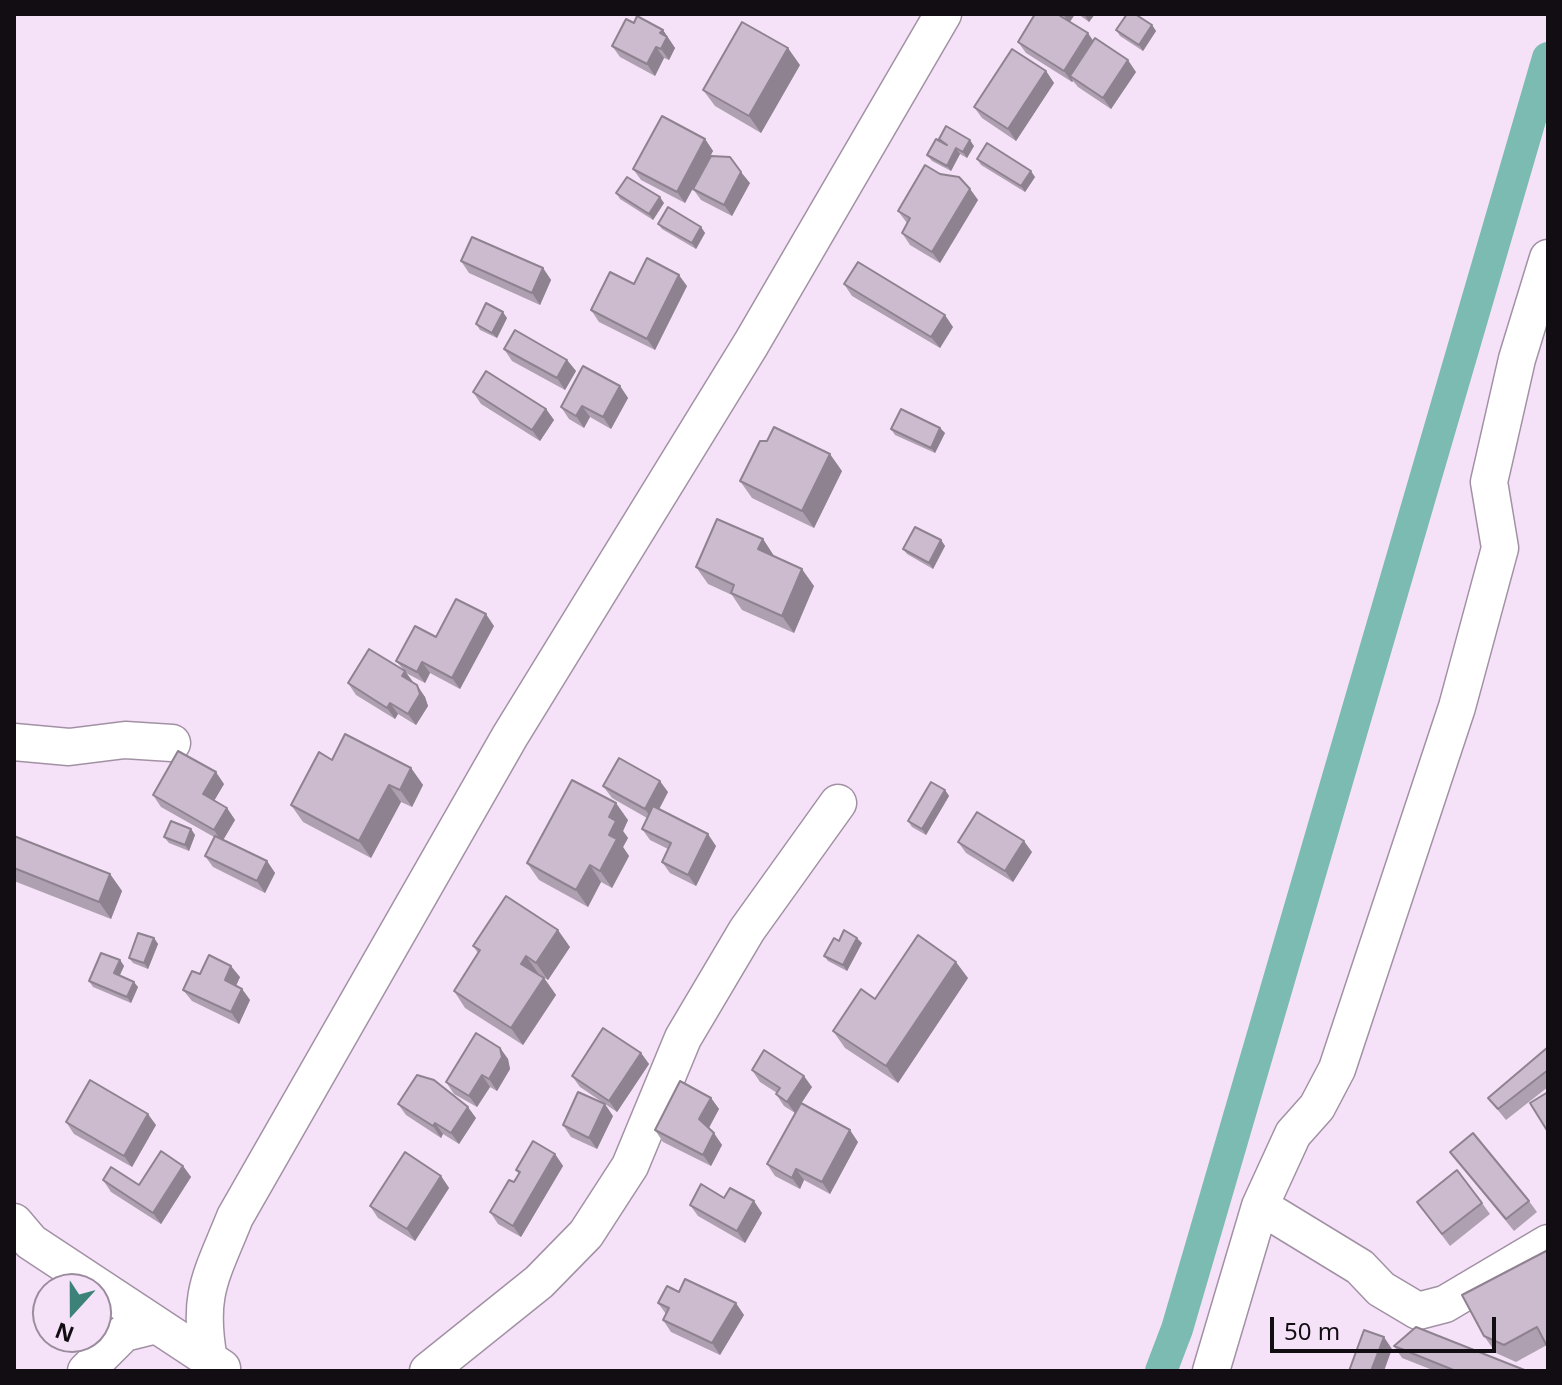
<!DOCTYPE html>
<html>
<head>
<meta charset="utf-8">
<style>
	body { margin:0 }
	#map { position:relative; width:1562px; height:1385px; overflow:hidden; background:#f5e2f8; font-family:"Noto Sans",sans-serif }
	canvas { display:block }
	.frame { position:absolute; inset:0; border:16px solid #120c13; pointer-events:none }
	.north { position:absolute; left:32px; top:1273px; width:80px; height:80px; box-sizing:border-box; background:#f5e2f8; border:2px solid #9a8c9c; border-radius:50%; rotate:201deg; font-size:22px; font-weight:700; line-height:32px; text-align:center; color:#120c13 }
	.north::after { content:''; display:block; margin:auto; width:28px; height:36px; background:#3d8278; clip-path:polygon(50% 0,100% 100%,50% 72%,0 100%) }
	.scale { position:absolute; left:1270px; top:1317px; width:226px; height:36px; box-sizing:border-box; border:4px solid #120c13; border-top:0; padding-left:10px; font-size:24px; line-height:28px; white-space:nowrap; color:#120c13; -webkit-text-stroke:6px #f5e2f8; paint-order:stroke }
</style>
</head>
<body>
<div id="map">
<canvas width="1562" height="1385"></canvas>
<div class="frame"></div>
<div class="north">N</div>
<div class="scale">50 m</div>
</div>
<script>
const g = document.querySelector('canvas').getContext('2d');
g.lineJoin = 'round';
function stroke(path, color, width, dash) {
  g.strokeStyle = color;
  g.lineWidth = width;
  g.lineCap = dash ? 'butt' : 'round';
  g.setLineDash(dash || []);
  g.stroke(path);
}
function fillPath(path, color) {
  g.fillStyle = color;
  g.fill(path, 'evenodd');
}
stroke(new Path2D(`
	M1161,1371L1177,1329L1548,58`), '#7bbbb1', 32);
const street = new Path2D(`
	M14,742L69,747L125,740L172,743
	M1260,1206L1360,1267L1381,1289L1418,1311L1445,1304L1548,1243
	M14,1222L31,1242L222,1368
	M209,1360C197,1294 211,1277 235,1217L510,736L751,344L943,14
	M86,1371L124,1333L156,1325
	M428,1371L539,1282L586,1234L630,1166L683,1038L747,930L838,803
	M1211,1371L1260,1206L1293,1134L1317,1107L1337,1069L1457,707L1500,548L1489,482L1517,359L1548,258`);
stroke(street, '#a291a4', 39);
stroke(street, '#fff', 36);
fillPath(new Path2D(`
	M1035,14H1075L1070,22L1093,41L1136,72L1111,109L1078,87L1073,81L1072,82L1026,53L1018,42Z
	M1078,14H1095L1089,22Z
	M634,23L663,30L675,48L669,60L664,58L655,76L620,57L612,46Z
	M1152,25L1156,31L1143,51L1120,36L1116,30Z
	M800,65L761,133L715,106L703,90Z
	M1046,71L1054,83L1016,141L982,118L974,107Z
	M705,139L713,151L685,203L641,180L633,169Z
	M939,139L974,146L967,158L960,154L951,171L932,161L927,155L941,142Z
	M977,159L1035,177L1025,192L981,165Z
	M940,174L970,189L978,200L940,263L910,245L902,233L907,223L898,211Z
	M750,183L732,216L701,200L693,189Z
	M616,193L664,203L653,220L620,199Z
	M658,224L701,227L705,233L696,249L662,229Z
	M461,261L543,268L551,280L540,305L469,273Z
	M634,284L687,286L655,350L599,322L591,310Z
	M844,284L953,327L940,348L852,296Z
	M507,318L497,338L480,330L476,324Z
	M504,349L567,360L576,371L565,390L512,361Z
	M620,386L628,398L611,429L590,417L584,428L569,419L561,407Z
	M473,392L546,409L554,420L540,441L481,404Z
	M940,428L945,433L935,453L895,435L891,429Z
	M842,471L814,528L752,498L740,481Z
	M763,539L774,556L814,586L794,633L742,610L732,595L708,584L696,567Z
	M941,540L945,546L933,569L907,554L903,549Z
	M494,626L460,689L430,673L425,683L406,673L425,697L428,706L416,725L398,714L395,719L356,695L348,683L403,669L396,661L436,637Z
	M332,760L411,768L423,785L412,807L401,802L371,858L303,822L291,805Z
	M224,784L214,801L227,808L235,820L223,840L267,861L275,873L265,893L213,867L205,856L214,837L161,807L153,795Z
	M603,786L668,792L659,809L716,846L696,886L670,873L662,862L668,849L650,840L642,829L647,818L612,798Z
	M945,790L949,796L926,835L912,827L908,821Z
	M628,820L623,831L628,838L623,847L629,856L612,888L601,882L588,907L539,880L527,863Z
	M191,829L195,835L189,851L169,843L164,837Z
	M14,836L110,874L122,891L111,919L14,881Z
	M958,842L1032,852L1013,882L966,853Z
	M154,938L158,944L148,969L133,963L129,958Z
	M839,941L862,943L847,971L828,961L824,956Z
	M473,946L570,947L548,980L537,974L544,978L556,995L523,1045L465,1008L454,991L478,953Z
	M120,960L124,966L120,975L138,987L131,1003L93,987L89,981Z
	M200,974L240,977L236,986L242,989L250,1000L239,1024L192,1001L183,990Z
	M968,978L898,1083L845,1048L833,1031L875,999Z
	M1548,1047V1087L1506,1120L1488,1098Z
	M500,1048L508,1059L510,1069L497,1091L490,1087L477,1107L454,1094L446,1082Z
	M641,1053L649,1064L617,1112L580,1087L572,1076Z
	M752,1070L812,1087L801,1103L858,1142L830,1194L804,1180L800,1189L775,1176L767,1164L799,1106L795,1113L784,1106L776,1094L777,1093L760,1082Z
	M711,1098L719,1109L709,1128L722,1145L711,1166L663,1142L655,1130Z
	M398,1104L476,1118L459,1144L443,1134L441,1138L406,1115Z
	M613,1116L597,1149L571,1137L563,1125Z
	M66,1122L156,1125L132,1167L74,1134Z
	M1450,1152L1529,1201L1537,1212L1514,1231Z
	M555,1154L563,1166L521,1237L498,1224L490,1212L519,1174L516,1170Z
	M183,1166L191,1177L161,1224L111,1192L103,1180L139,1185Z
	M441,1176L449,1188L415,1241L378,1218L370,1206Z
	M724,1198L762,1213L745,1243L698,1216L690,1205Z
	M1417,1202L1482,1203L1490,1214L1450,1246Z
	M1548,1250L1547,1345L1516,1362L1496,1353L1484,1336Z
	M679,1292L744,1315L720,1355L671,1332L663,1320L666,1314L658,1303Z
	M1394,1346L1527,1371H1435L1402,1358Z`), '#afa0b1');
fillPath(new Path2D(`
	M1063,14H1075L1069,23Z
	M1084,14H1095L1089,22Z
	M1152,25L1156,31L1143,51L1139,45Z
	M663,30L675,48L669,60L661,49L660,33Z
	M1088,33L1096,45L1070,76L1073,81L1072,82L1064,71Z
	M656,47L664,58L655,76L647,64Z
	M788,48L800,65L761,133L749,116Z
	M1128,60L1136,72L1111,109L1103,98Z
	M1046,71L1054,83L1016,141L1008,129Z
	M705,139L713,151L685,203L677,192Z
	M970,140L974,146L967,158L963,152Z
	M956,148L960,154L951,171L947,166Z
	M1031,171L1035,177L1025,192L1021,186Z
	M741,172L750,183L732,216L724,205Z
	M970,189L978,200L940,263L932,252Z
	M660,197L664,203L653,220L649,214Z
	M701,227L705,233L696,249L692,243Z
	M543,268L551,280L540,305L532,293Z
	M679,275L687,286L655,350L647,339Z
	M503,312L507,318L497,338L492,333Z
	M945,315L953,327L940,348L931,337Z
	M567,360L576,371L565,390L557,378Z
	M620,386L628,398L611,429L603,417Z
	M582,406L590,417L584,428L576,416Z
	M546,409L554,420L540,441L532,430Z
	M940,428L945,433L935,453L931,448Z
	M830,454L842,471L814,528L802,511Z
	M763,539L774,556L758,549Z
	M941,540L945,546L933,569L929,563Z
	M802,569L814,586L794,633L782,616Z
	M486,614L494,626L460,689L452,678Z
	M422,662L430,673L425,683L417,672Z
	M405,671L413,682L402,676Z
	M417,685L425,697L428,706L416,725L408,714Z
	M390,703L398,714L395,719L387,708Z
	M411,768L423,785L412,807L400,790Z
	M216,772L224,784L211,806L203,794Z
	M660,781L668,792L653,821L645,809Z
	M389,785L401,802L371,858L359,841Z
	M945,790L949,796L926,835L922,829Z
	M616,803L628,820L623,831L628,838L623,847L629,856L612,888L600,871L609,835V817Z
	M227,808L235,820L222,842L214,830Z
	M191,829L195,835L189,851L185,845Z
	M708,834L716,846L696,886L688,875Z
	M1024,841L1032,852L1013,882L1005,871Z
	M267,861L275,873L265,893L257,881Z
	M590,865L601,882L588,907L576,890Z
	M110,874L122,891L111,919L99,902Z
	M558,930L570,947L548,980L536,963Z
	M154,938L158,944L148,969L144,963Z
	M857,938L862,943L847,971L843,965Z
	M526,956L538,973L533,981L521,964Z
	M120,960L124,966L118,979L114,973Z
	M956,962L968,978L898,1083L886,1066Z
	M231,966L240,977L233,992L225,980Z
	M544,978L556,995L523,1045L511,1028Z
	M134,982L138,987L131,1003L127,997Z
	M242,989L250,1000L239,1024L231,1012Z
	M500,1048L508,1059L510,1069L497,1091L489,1079Z
	M641,1053L649,1064L617,1112L609,1101Z
	M482,1075L490,1087L477,1107L469,1096Z
	M804,1076L812,1087L795,1113L787,1102Z
	M711,1098L719,1109L707,1131L699,1119Z
	M605,1104L613,1116L597,1149L589,1138Z
	M468,1107L476,1118L459,1144L451,1133Z
	M148,1114L156,1125L132,1167L124,1156Z
	M435,1123L443,1134L441,1138L433,1126Z
	M850,1130L858,1142L830,1194L822,1182Z
	M714,1133L722,1145L711,1166L703,1155Z
	M555,1154L563,1166L521,1237L513,1226Z
	M183,1166L191,1177L161,1224L153,1213Z
	M796,1169L804,1180L800,1189L792,1178Z
	M441,1176L449,1188L415,1241L407,1229Z
	M754,1201L762,1213L745,1243L737,1231Z
	M736,1303L744,1315L720,1355L712,1343Z
	M1384,1337L1392,1349L1384,1371H1371Z`), '#8f8290');
const building = new Path2D(`
	M1035,14H1057L1088,33L1064,71L1018,42Z
	M1127,14H1135L1152,25L1139,45L1116,30Z
	M637,16L663,30L660,33L667,37L661,49L656,47L647,64L612,46L626,19L634,23Z
	M742,22L788,48L749,116L703,90Z
	M1095,38L1128,60L1103,98L1070,76Z
	M1012,49L1046,71L1008,129L974,107Z
	M662,116L705,139L677,192L633,169Z
	M946,126L970,140L963,152L956,148L947,166L927,155L936,139L947,145L939,139Z
	M987,143L1031,171L1021,186L977,159Z
	M711,156L730,157L741,172L724,205L693,189Z
	M925,165L940,174L959,177L970,189L932,252L902,233L910,218L898,211Z
	M627,177L660,197L649,214L616,193Z
	M668,207L701,227L692,243L658,224Z
	M472,237L543,268L532,293L461,261Z
	M647,258L679,275L647,339L591,310L610,272L634,284Z
	M858,262L945,315L931,337L844,284Z
	M486,303L503,312L492,333L476,324Z
	M515,330L567,360L557,378L504,349Z
	M583,366L620,386L603,417L582,406L576,416L561,407Z
	M486,371L546,409L532,430L473,392Z
	M901,409L940,428L931,448L891,429Z
	M774,427L830,454L802,511L740,481L760,441H767Z
	M717,519L763,539L758,549L802,569L782,616L731,593L734,585L696,567Z
	M915,527L941,540L929,563L903,549Z
	M456,599L486,614L452,678L422,662L417,672L396,661L415,626L436,637Z
	M369,649L405,671L402,676L417,685L420,694L408,714L390,703L387,708L348,683Z
	M345,734L411,768L400,790L389,785L359,841L291,805L319,752L332,760Z
	M178,751L216,772L203,794L227,808L214,830L153,795Z
	M619,758L660,781L645,809L603,786Z
	M572,780L616,803L609,817L616,821L609,835L617,839L600,871L590,865L576,890L527,863Z
	M931,782L945,790L922,829L908,821Z
	M653,806L708,834L688,875L662,862L671,843L642,829Z
	M977,812L1024,841L1005,871L958,842Z
	M171,821L191,829L185,845L164,837Z
	M14,836L110,874L99,902L14,868Z
	M215,836L267,861L257,881L205,856Z
	M506,896L558,930L536,963L526,956L521,964L544,978L511,1028L454,991L480,950L473,946Z
	M844,930L857,938L843,965L824,956L834,938L839,941Z
	M138,933L154,938L144,963L129,958Z
	M918,935L956,962L886,1066L833,1031L861,989L875,999Z
	M101,953L120,960L114,973L134,982L127,997L89,981Z
	M209,955L231,966L225,980L242,989L231,1012L183,990L192,971L200,974Z
	M603,1028L641,1053L609,1101L572,1076Z
	M476,1033L500,1048L502,1057L489,1079L482,1075L469,1096L446,1082Z
	M1548,1047V1070L1498,1109L1488,1098Z
	M764,1050L804,1076L787,1102L776,1094L780,1088L752,1070Z
	M417,1075L434,1080L468,1107L451,1133L435,1123L433,1126L398,1104Z
	M90,1080L148,1114L124,1156L66,1122Z
	M680,1081L711,1098L699,1119L714,1133L703,1155L655,1130Z
	M578,1092L605,1104L589,1138L563,1125Z
	M1548,1092V1132L1530,1103Z
	M801,1103L850,1130L822,1182L796,1169L792,1178L767,1164Z
	M1473,1133L1529,1201L1506,1219L1450,1152Z
	M533,1141L555,1154L513,1226L490,1212L509,1180L514,1182L520,1172L516,1170Z
	M161,1151L183,1166L153,1213L103,1180L111,1167L139,1185Z
	M405,1152L441,1176L407,1229L370,1206Z
	M1457,1170L1482,1203L1442,1234L1417,1202Z
	M701,1184L724,1198L730,1188L754,1201L737,1231L690,1205Z
	M1548,1250V1348L1537,1327L1504,1345L1484,1336L1462,1295Z
	M685,1279L736,1303L712,1343L663,1320L669,1308L658,1303L667,1286L679,1292Z
	M1416,1327L1527,1371H1456L1394,1346Z
	M1364,1330L1384,1337L1371,1371H1349Z`);
fillPath(building, '#ccbace');
stroke(building, '#8f8290', 2);
</script>
</body>
</html>
